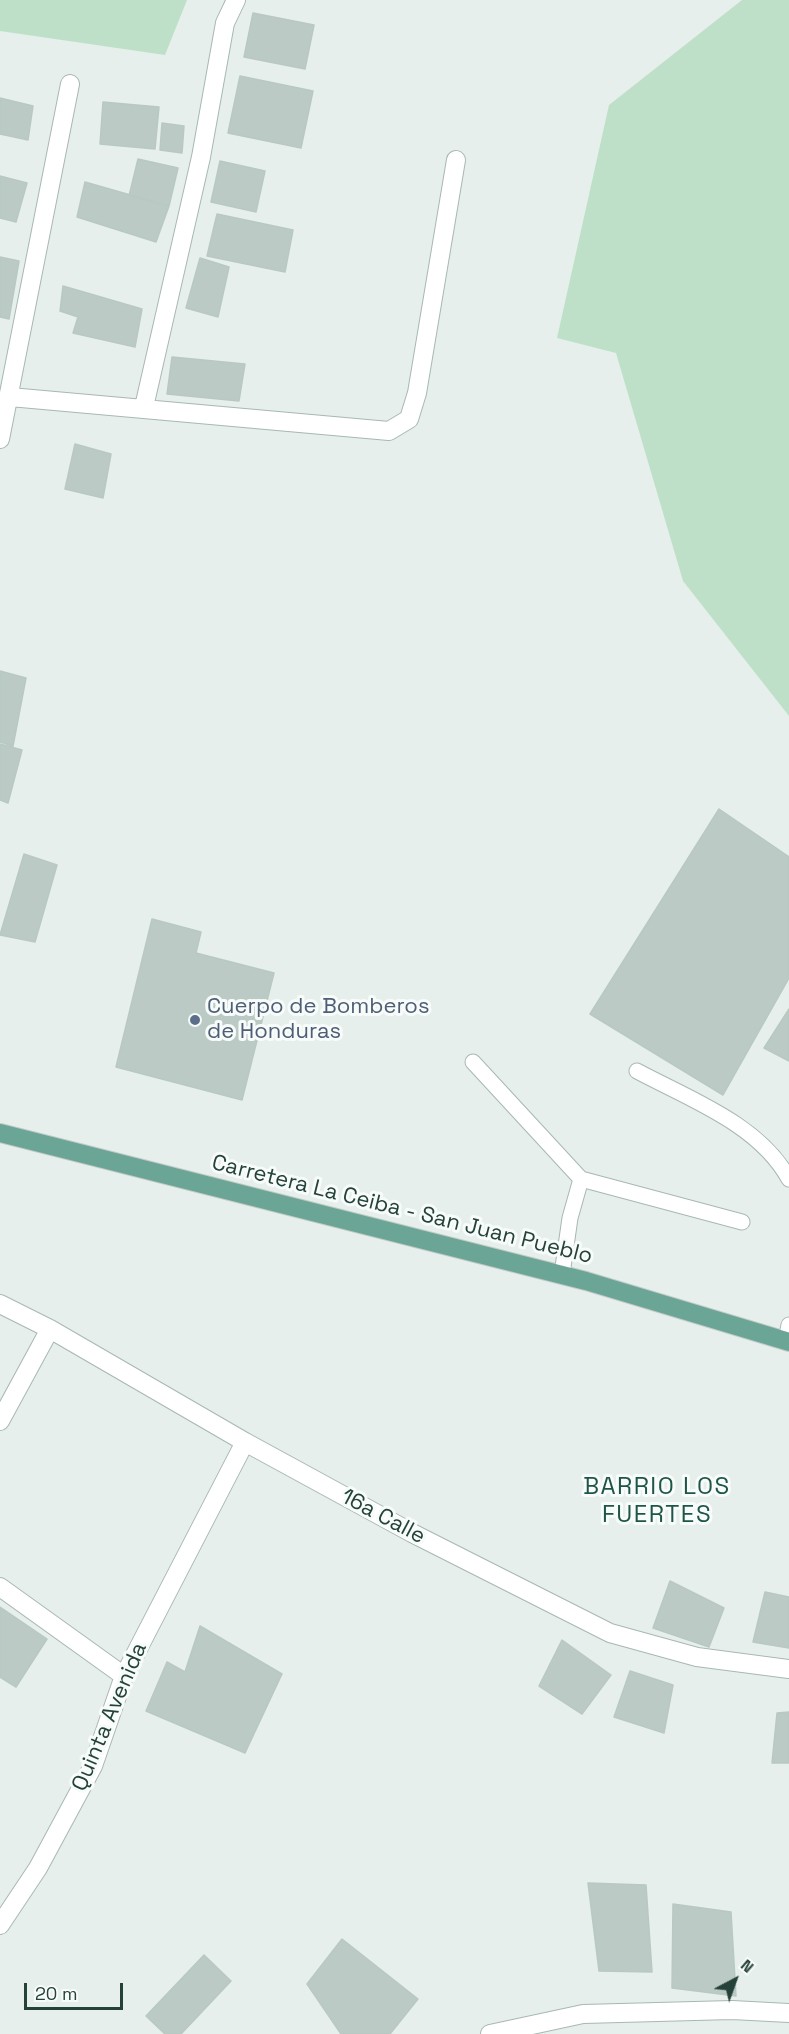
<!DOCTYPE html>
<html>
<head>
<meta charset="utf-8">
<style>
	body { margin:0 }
	#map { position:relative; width:789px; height:2034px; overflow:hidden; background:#e6efeb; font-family:"Space Grotesk",sans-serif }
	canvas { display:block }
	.north { position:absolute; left:705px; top:1950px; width:60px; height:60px; -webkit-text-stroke:4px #f7fbf9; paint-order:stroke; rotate:41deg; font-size:16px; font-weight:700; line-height:24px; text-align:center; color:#24423a }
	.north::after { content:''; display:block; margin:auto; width:21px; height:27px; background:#24423a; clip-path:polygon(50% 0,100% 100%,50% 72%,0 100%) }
	.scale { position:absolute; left:24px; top:1983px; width:99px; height:27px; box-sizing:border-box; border:3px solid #24423a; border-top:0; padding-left:8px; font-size:18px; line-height:21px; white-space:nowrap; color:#24423a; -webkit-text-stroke:4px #f7fbf9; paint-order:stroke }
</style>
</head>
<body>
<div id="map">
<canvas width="789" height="2034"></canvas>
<div class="north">N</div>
<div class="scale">20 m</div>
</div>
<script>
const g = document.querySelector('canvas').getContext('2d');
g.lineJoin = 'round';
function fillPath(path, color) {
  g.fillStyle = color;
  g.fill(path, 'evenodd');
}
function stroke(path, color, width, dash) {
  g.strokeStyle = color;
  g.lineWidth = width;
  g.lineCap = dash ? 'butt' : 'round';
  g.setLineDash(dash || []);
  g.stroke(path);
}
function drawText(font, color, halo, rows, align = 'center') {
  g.font = font + ' "Space Grotesk",sans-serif';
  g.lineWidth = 6;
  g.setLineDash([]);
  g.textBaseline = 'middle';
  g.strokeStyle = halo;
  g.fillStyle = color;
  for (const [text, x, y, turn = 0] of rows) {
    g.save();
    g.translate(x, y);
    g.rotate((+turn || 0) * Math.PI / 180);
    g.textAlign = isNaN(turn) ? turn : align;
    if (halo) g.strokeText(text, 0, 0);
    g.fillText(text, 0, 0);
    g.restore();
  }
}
fillPath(new Path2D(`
	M0,0H187L165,55L0,31Z
	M742,0H789V716L683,581L616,353L557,338L609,105Z`), '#bfe0c8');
const building = new Path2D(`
	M253,13L314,25L305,69L244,57Z
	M240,76L313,91L301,148L228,133Z
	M0,98L33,106L28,140L0,134Z
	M103,102L159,107L155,149L100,144Z
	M162,123L184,126L182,153L160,150Z
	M138,159L178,168L169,206L129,196Z
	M220,161L265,171L256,212L211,202Z
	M0,176L27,183L16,222L0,218Z
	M85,182L169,206L156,242L77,217Z
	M217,214L293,230L285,272L207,256Z
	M0,257L19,261L9,319L0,317Z
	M200,258L229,267L218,317L186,308Z
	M63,286L142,309L135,347L73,333L78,317L60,311Z
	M172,357L245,364L239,401L167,394Z
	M75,444L111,454L103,498L65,489Z
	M0,671L26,678L13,746L0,742Z
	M0,744L22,750L8,803L0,800Z
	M719,809L789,857V978L723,1095L590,1014Z
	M24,854L57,865L35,942L0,935Z
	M152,919L201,932L196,953L274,973L242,1100L116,1067Z
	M789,1009V1061L764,1048Z
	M670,1581L724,1608L709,1647L653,1628Z
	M765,1592L789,1597V1648L753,1642Z
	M0,1607L47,1639L16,1687L0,1677Z
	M200,1626L282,1674L245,1753L146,1711L167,1662L185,1672Z
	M562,1640L611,1675L582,1714L539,1686Z
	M630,1671L673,1685L664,1733L614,1717Z
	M789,1712V1763H772L777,1713Z
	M588,1883L646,1885L652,1972L599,1971Z
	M673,1904L731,1912L736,1996L672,1988Z
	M342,1939L418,1999L390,2034H341L307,1984Z
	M204,1955L231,1981L181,2034H165L146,2016Z`);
fillPath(building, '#bbcac4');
stroke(building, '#b8c9c2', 1.5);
const lane = new Path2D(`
	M473,1062L581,1179L742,1222
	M637,1071C689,1099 759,1124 789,1179
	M562,1274L570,1218L581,1179
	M786,1341L789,1325`);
const street = new Path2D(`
	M10,397L389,431L409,419L417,393L456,160
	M144,407L201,157L225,23L236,0
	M0,439L70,84
	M0,1304L50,1329L245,1442L412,1533L610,1633L697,1657L789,1669
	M0,1421L50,1329
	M0,1587L124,1676
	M0,1925L38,1868L93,1766L124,1676L245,1442
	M490,2034L583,2014L732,2010L789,2013`);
const primary = new Path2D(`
	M0,1133L586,1281L789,1342`);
stroke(lane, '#a8b8b2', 17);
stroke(street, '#a8b8b2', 20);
stroke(primary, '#c2cac8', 20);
stroke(lane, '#fff', 15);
stroke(street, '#fff', 18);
stroke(primary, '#6aa596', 18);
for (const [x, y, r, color] of [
	[195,1020,6,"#5c6f8a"]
]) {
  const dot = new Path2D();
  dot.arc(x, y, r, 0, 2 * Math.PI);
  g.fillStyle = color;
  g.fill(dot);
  stroke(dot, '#f7fbf9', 2);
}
drawText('22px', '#4e5e75', '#f7fbf9', [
	["Cuerpo de Bomberos",207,1007],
	["de Honduras",207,1032]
], 'left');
drawText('22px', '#24423a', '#f7fbf9', [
	["Carretera La Ceiba - San Juan Pueblo",402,1210,14],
	["16a Calle",383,1517,28],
	["Quinta Avenida",110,1717,-67]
]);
g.letterSpacing = '1.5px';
drawText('24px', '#1f5548', '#f7fbf9', [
	["BARRIO LOS",657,1487],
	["FUERTES",657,1515]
]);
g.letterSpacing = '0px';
</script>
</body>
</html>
